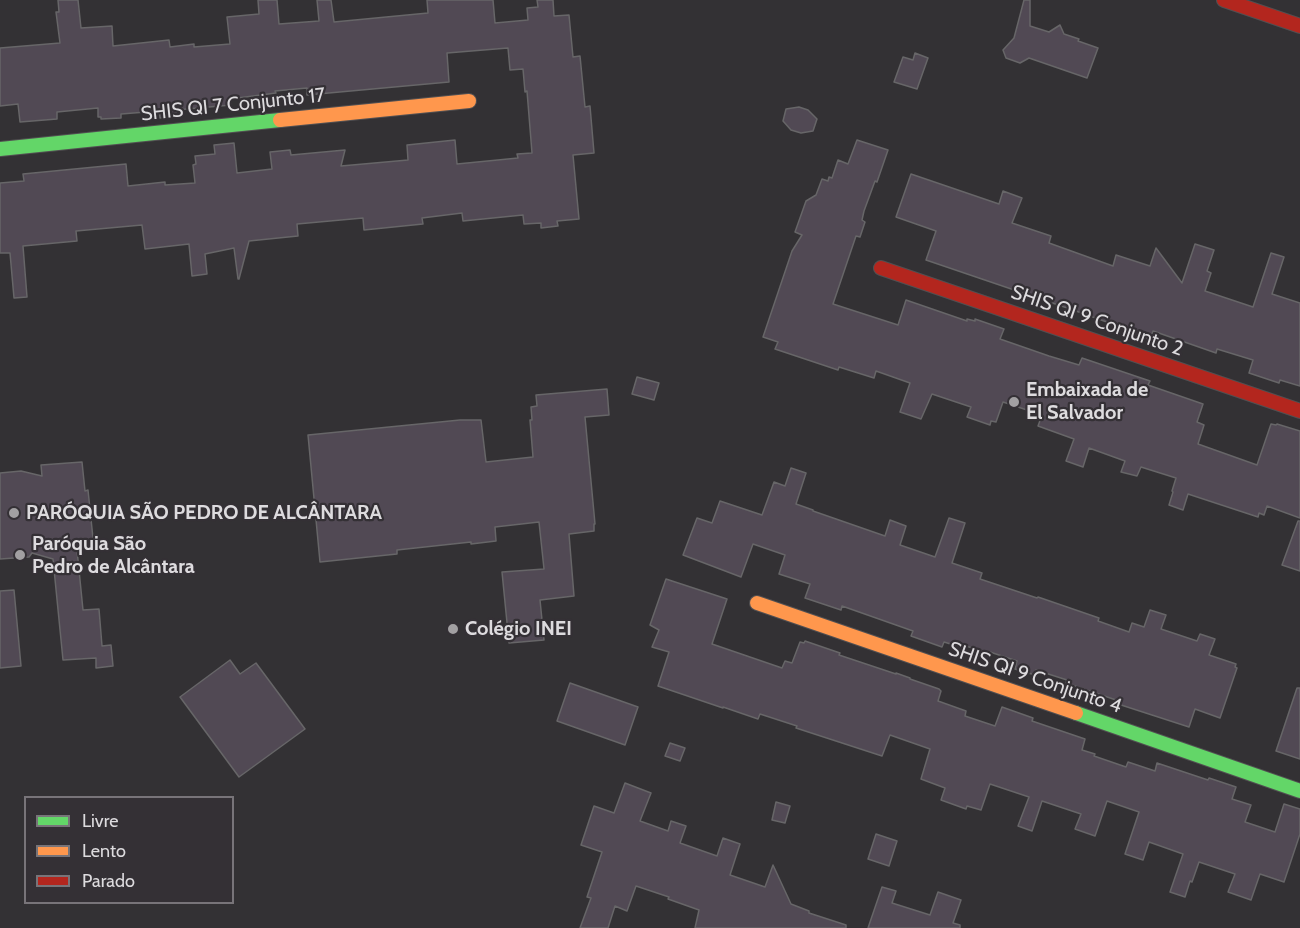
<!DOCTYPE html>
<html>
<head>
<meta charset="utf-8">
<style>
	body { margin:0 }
	#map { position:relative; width:1300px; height:928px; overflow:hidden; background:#333134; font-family:Cabin,sans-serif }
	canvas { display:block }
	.legend { position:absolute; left:24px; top:796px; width:210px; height:108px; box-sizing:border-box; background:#343035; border:2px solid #787479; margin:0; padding:8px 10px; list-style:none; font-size:18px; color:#dddbde }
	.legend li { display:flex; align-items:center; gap:12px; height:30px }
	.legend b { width:30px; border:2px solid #787479 }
</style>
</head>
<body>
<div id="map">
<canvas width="1300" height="928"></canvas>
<ul class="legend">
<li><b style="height:8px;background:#63d668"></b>Livre</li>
<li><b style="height:8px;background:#ff974d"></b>Lento</li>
<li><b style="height:8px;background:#b3261e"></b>Parado</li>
</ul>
</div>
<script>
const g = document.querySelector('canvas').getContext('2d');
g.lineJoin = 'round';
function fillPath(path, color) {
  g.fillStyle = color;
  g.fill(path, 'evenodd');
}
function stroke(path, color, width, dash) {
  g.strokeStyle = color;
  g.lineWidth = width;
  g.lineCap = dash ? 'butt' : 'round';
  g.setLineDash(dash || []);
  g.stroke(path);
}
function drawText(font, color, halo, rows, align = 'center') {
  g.font = font + ' Cabin,sans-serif';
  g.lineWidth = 4.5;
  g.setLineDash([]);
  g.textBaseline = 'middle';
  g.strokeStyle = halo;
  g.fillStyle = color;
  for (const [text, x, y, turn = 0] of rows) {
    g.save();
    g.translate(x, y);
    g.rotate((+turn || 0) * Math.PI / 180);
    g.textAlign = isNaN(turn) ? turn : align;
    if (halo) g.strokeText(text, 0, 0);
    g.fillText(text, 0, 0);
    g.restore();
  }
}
const building = new Path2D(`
	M58,0H78L81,28L112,26L113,46L169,40L170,47L194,44V47L230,44L227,17L259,14L258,0H277L279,24L319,21L317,0H331L334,22L428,13L427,0H493L495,23L528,20L527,8L538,7L537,0H553L554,16L569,15L573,57L580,56L585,107L590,106L594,153L573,155L579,219L557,221L558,226L541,228V223L524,224L523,215L463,221L462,213L422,218L423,224L364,230L363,218L297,224L298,236L249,241L239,279H238L234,248L205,254L207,274L192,276L189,244L145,249L142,225L76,231L77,241L23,246L27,297L14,298L10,253H0V183L24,181L23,174L126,164L128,186L165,182V185L195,183L193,165L196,164L195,156L215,154L214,145L234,143L237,173L272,169L270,152L290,150L291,155L345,150L341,166L408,160L407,145L455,140L457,164L518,158L517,154L532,153L527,91L525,92L523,69L510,70L508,48L447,53L449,82L307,95V88L275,91L276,93L230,99L231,105L176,110V116L160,118L159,111L121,114V118L101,119V117H98V108L57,112V119L20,122L18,104L0,106V48L60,43L56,12H59Z
	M1024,0H1030V26L1049,32L1060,25L1064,34L1079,39L1078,41L1098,48L1087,78L1029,58L1020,63L1006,58L1003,50L1014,38Z
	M915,53L928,58L917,89L894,82L903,57L913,60Z
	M799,107L808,110L817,119L813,131L801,133L791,130L783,121L786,109Z
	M857,140L888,150L877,182L875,181L864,211L862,220L865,222L860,237L856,236L833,304L898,325L906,300L967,321V319L975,321V319L1004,329L1000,339L1049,356L1079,365L1082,358L1150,381L1148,385L1203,404L1197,422L1204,425L1198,444L1257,465L1271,424L1276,425L1277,424L1300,431V518L1267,506L1264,515L1259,513L1258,517L1188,494L1183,510L1169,505L1173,492L1172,491L1176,478L1141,467L1137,476L1121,472L1125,461L1089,448L1083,467L1066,461L1074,439L1038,426L1042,415L1003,402L996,422L991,421L990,425L967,417L971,407L932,394L921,419L900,412L910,383L876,371L874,378L839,367L838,370L775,349L778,342L763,337L792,251L802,235L795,232L806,201L816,195L822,179L828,181L829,177L832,178L838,160L848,164Z
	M911,174L999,204L1003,191L1022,198L1012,223L1051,236L1049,243L1113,266L1116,255L1150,266L1156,248L1182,283L1195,244L1214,250L1207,271L1211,273L1205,291L1253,307L1271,253L1284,257L1272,294L1300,303V386L1280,380L1279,383L1249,373L1253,360L1217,349L1216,353L1153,331L1150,339L1128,332L1129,330L1076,311L926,260L936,231L896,217Z
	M637,377L659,383L654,400L632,394Z
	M607,389L609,415L585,417L595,524H594V531L569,534L574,596L540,600L544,640L509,643L502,572L544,569L539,522L495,527L496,541L471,544V542L397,550V554L320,562L308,435L460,420H481L486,462L533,457L530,420H532L531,407L537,406L536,395Z
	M82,462L85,491L88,490L94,548L77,550L83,610L99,609L102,646L111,645L113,666L96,668V658L63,660L53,559L32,553L29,557L0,559V473L21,471L42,476L41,465Z
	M791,468L806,473L796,504L813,510V511L885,536L890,520L906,526L900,545L935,557L949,518L965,523L952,563L982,573L980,579L1037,598L1038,597L1099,618L1098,621L1129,632L1132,623L1144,627L1150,610L1166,615L1161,629L1197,641L1200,634L1215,639L1209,655L1236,664L1235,667L1237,668L1220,718L1195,709L1189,727L1118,704L1119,701L1066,683L1067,680L1036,670L1035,675L1015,669L1017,661L987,651L986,653L958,643L957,646L944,642L942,647L911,636L913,631L842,606L841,610L805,598L810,584L779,574L785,555L753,544L741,577L683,555L697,518L712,523L720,501L762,515L774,482L785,486Z
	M1298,521H1300V571L1282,565Z
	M666,579L727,599L712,644L782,668L785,661L792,663L800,642L804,643L805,641L840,653L839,655L896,674V673L910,678V679L939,689L941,691L938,701L966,711L965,716L995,726L1002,707L1033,718L1032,721L1085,739L1082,750L1095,754L1094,756L1126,767L1128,762L1155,771L1157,763L1208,780L1209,778L1236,787L1232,799L1251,805L1245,822L1275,832L1284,804L1300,809V834L1284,882L1260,874L1251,900L1228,892L1235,874L1199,862L1192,882L1190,881L1185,897L1170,892L1183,854L1149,842L1143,860L1125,854L1139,812L1107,801L1095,836L1075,829L1081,814L1042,801L1032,831L1018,826L1029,797L990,784L981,810L967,806L966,809L941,800L945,788L921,779L930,749L890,735L882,756L796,728L797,726L760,714L758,719L723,707V708L658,686L669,652L652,647L659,630L650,625Z
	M14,590L21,666L0,668V591Z
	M230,660L240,674L256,663L305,729L239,777L180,697Z
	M570,683L638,707L625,745L557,721Z
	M1297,688H1300V759L1276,751Z
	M670,743L685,748L680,761L665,756Z
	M625,783L651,793L640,821L668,831L671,821L686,826L680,843L717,856L723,838L740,844L730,875L765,887L773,865L791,904L809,911V913L846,925V928H695L699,910L668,899L669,897L636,886L627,911L615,906L608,928H580L591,898L587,897L602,852L581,845L594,806L614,813Z
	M776,802L790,806L785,823L772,820Z
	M876,834L897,841L889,866L868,859Z
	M882,887L896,891L892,903L930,915L938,892L961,900L953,923L960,925V928H868Z`);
fillPath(building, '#514954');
stroke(building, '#676668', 1.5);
const fast = new Path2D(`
	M0,149L280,120
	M1076,713L1300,791`);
const slow = new Path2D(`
	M280,120L469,101
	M757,603L1076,713`);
const jam = new Path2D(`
	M1224,0L1300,26
	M881,268L1300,411`);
stroke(fast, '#525052', 16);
stroke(slow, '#525052', 16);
stroke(jam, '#525052', 16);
stroke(fast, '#63d668', 14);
stroke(slow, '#ff974d', 14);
stroke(jam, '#b3261e', 14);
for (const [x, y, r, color] of [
	[1014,402,6,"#a2a0a2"],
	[14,513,6,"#a2a0a2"],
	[20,555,6,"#a2a0a2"],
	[453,629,6,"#a2a0a2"]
]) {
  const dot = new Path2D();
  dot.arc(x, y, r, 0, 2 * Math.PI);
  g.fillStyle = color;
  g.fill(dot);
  stroke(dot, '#343035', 2);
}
drawText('20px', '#dddbde', '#343035', [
	["SHIS QI 7 Conjunto 17",233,105,-6],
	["SHIS QI 9 Conjunto 2",1097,321,19],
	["SHIS QI 9 Conjunto 4",1035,678,19]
]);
drawText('bold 20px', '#dddbde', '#343035', [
	["Embaixada de",1026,390],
	["El Salvador",1026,413],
	["PARÓQUIA SÃO PEDRO DE ALCÂNTARA",26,513],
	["Paróquia São",32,544],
	["Pedro de Alcântara",32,567],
	["Colégio INEI",465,629]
], 'left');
</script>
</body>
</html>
